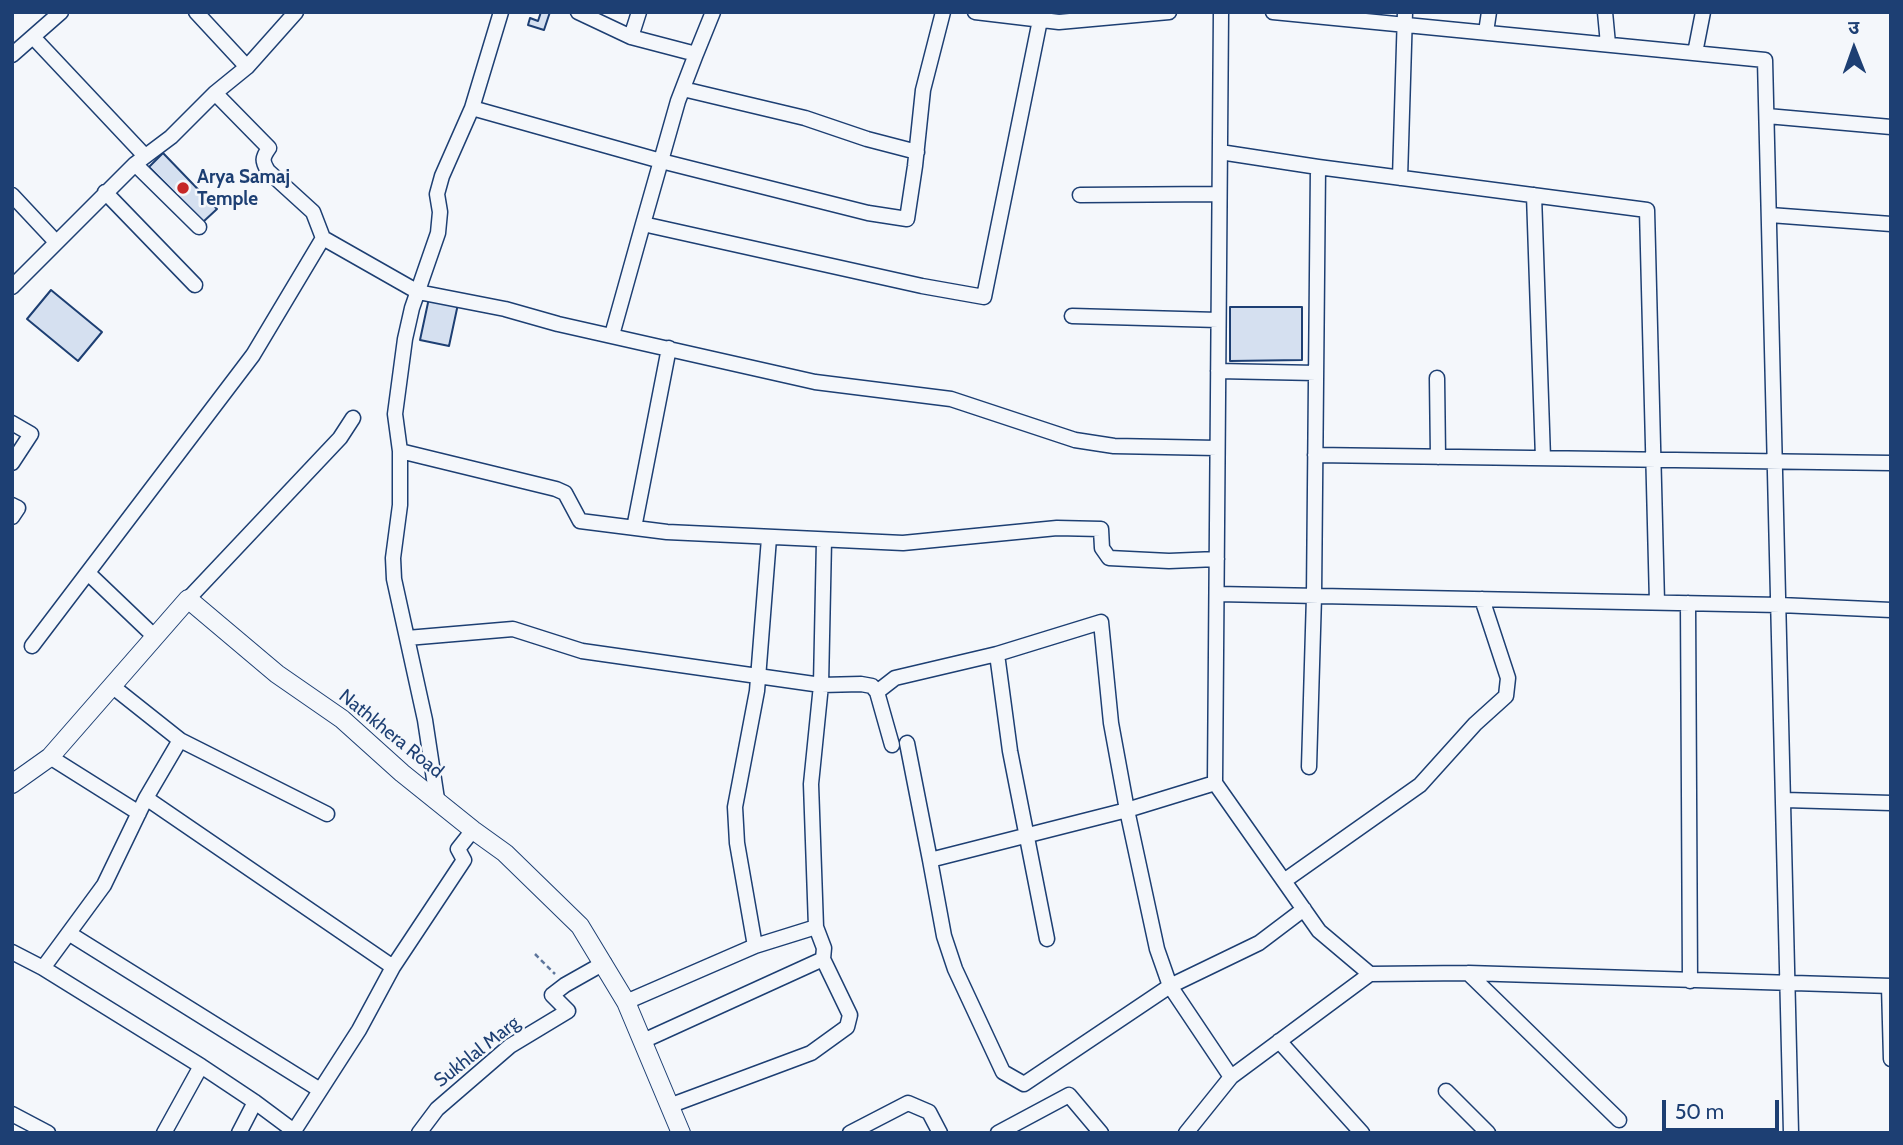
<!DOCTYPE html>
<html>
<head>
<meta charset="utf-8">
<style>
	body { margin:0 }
	#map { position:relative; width:1903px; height:1145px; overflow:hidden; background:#f4f7fb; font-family:Cabin,"Noto Sans Devanagari",sans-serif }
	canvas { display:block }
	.frame { position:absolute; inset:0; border:14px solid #1d3f73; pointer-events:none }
	.north { position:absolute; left:1819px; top:14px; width:70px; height:70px; -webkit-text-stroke:5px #f4f7fb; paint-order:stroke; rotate:359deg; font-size:19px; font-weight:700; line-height:28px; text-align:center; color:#1d3f73 }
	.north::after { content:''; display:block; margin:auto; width:24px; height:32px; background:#1d3f73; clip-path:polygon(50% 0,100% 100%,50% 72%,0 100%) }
	.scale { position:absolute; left:1662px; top:1100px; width:117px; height:32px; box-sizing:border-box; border:4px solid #1d3f73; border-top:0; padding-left:9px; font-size:21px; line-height:24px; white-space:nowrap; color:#1d3f73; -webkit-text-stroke:5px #f4f7fb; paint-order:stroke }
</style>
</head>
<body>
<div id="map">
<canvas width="1903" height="1145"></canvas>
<div class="frame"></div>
<div class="north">उ</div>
<div class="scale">50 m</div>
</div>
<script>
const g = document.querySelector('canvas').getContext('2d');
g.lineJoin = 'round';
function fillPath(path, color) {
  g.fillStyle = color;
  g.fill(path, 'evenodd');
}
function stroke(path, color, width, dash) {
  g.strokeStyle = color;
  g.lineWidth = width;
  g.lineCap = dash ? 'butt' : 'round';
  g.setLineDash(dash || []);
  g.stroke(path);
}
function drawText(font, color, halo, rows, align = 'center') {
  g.font = font + ' Cabin,sans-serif';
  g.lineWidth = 5;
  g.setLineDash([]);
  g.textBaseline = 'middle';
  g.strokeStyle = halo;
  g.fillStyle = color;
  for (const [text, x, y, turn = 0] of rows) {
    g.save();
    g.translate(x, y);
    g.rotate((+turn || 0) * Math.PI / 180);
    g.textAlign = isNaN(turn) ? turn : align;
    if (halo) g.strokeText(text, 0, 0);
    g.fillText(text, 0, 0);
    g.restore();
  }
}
const building = new Path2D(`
	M541,12H550L544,30L528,25L530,18L538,21Z
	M163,153L217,209L203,222L149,167Z
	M51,290L102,332L78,361L27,319Z
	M429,298L458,304L449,346L420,340Z
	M1230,307H1302V360L1230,361Z`);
fillPath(building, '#d5e0f0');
stroke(building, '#1d3f73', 2);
const minor = new Path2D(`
	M196,12L247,67
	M578,12L631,37L696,54L713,12
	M975,12L1059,22L1169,12
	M1221,12L1215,783L1319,931L1370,974
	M1273,12L1765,60L1791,1133
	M1605,12L1608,44
	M1486,32L1489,12
	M33,37L145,156
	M631,37L639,12
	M1695,53L1703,12
	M696,54L678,101L643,224L922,286L984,297L1040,20
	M12,55L61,12
	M683,89L805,118L867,139L917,152
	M215,93L269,148C262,158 262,161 268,171L313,212L323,238L418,292L505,309L558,324L815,382L951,399L1075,440L1114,446L1217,448
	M472,108L661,161L868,213L907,219L915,166L923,90L943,12
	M1767,116L1891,127
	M1220,152L1318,167L1647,210L1657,602
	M135,164L199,227
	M1400,178L1405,12
	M105,192L195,285
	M12,195L56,242
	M1080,195L1219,194
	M1534,195L1543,458
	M1770,215L1891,224
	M12,287L135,164L171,137L215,93L247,67L296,12
	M1072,316L1218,320
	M612,335L643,224
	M1218,371L1316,373
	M1437,378L1438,457
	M12,423L31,434L12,463
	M400,451L556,489L565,493L580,521L667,532L903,543L1057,528L1101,529L1102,548L1109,558L1169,561L1217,559
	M1315,455L1891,463
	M12,505L18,508L12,517
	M634,528L669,348
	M88,573L155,637
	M1217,594L1780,605L1891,610
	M188,599L340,438L353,418
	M1688,603L1690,981
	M407,638L513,629L582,651L821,685L861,684L872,686L877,692L892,745
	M32,646L253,355L323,238
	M112,686L180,740L146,798L393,967
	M877,692L895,678L997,654
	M180,740L327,814
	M907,743L930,860
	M50,757L139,813
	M1309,767L1314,596L1318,167
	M1215,783L1127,810L930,860L944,936L955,969L1003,1072L1024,1084L1170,986L1259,943L1304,909
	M146,798L104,885L43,968L201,1066L164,1133
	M437,799L425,720L394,579L393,558L400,505V451L395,414L405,339L412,308L438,233L440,212L437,194L442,176L472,108L501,12
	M1785,800L1891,803
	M1284,881L1420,785L1475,724L1506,696L1508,678L1482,599
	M70,934L320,1090
	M1047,939L1010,751L997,654L1101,622L1111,723L1127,810L1157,949L1170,986L1231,1077
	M755,946L737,843L735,807L757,691L769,538
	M12,952L43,968
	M1468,973L1619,1120
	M1889,986L1891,1059
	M626,1002L755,946L816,927
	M643,1041L823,959
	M1279,1041L1362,1133
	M201,1066L255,1102
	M1446,1091L1488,1133
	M669,1106L811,1053L847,1027L850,1015L823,959L824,948L816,927L811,784L821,685L824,540
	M12,1114L48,1133
	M239,1133L255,1102L294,1131L359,1030L393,967L464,860L458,849L473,830
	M419,1133L437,1109L510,1046L568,1011L552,995L565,985L604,963
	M850,1133L908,1103L929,1112L940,1133
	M998,1133L1069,1095L1101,1133
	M1186,1133L1231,1077L1370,974L1468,973L1891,986`);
const tertiary = new Path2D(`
	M12,784L50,757L188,599L277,674L342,719L402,773L473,830L505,853L580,926L626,1002L681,1133`);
stroke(minor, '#1d3f73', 17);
stroke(tertiary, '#1d3f73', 20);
stroke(new Path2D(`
	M535,954L555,974`), '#5e769c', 2.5, [5, 3.5]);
stroke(minor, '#f4f7fb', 14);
stroke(tertiary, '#f4f7fb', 18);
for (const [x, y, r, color] of [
	[183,188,7,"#c62828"]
]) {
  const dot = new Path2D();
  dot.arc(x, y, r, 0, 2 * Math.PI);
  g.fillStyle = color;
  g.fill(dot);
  stroke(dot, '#f4f7fb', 2.5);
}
drawText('bold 19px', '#1d3f73', '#f4f7fb', [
	["Arya Samaj",197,177],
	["Temple",197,199]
], 'left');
drawText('19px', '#1d3f73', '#f4f7fb', [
	["Nathkhera Road",391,734,39],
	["Sukhlal Marg",477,1052,-38]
]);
</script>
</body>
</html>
